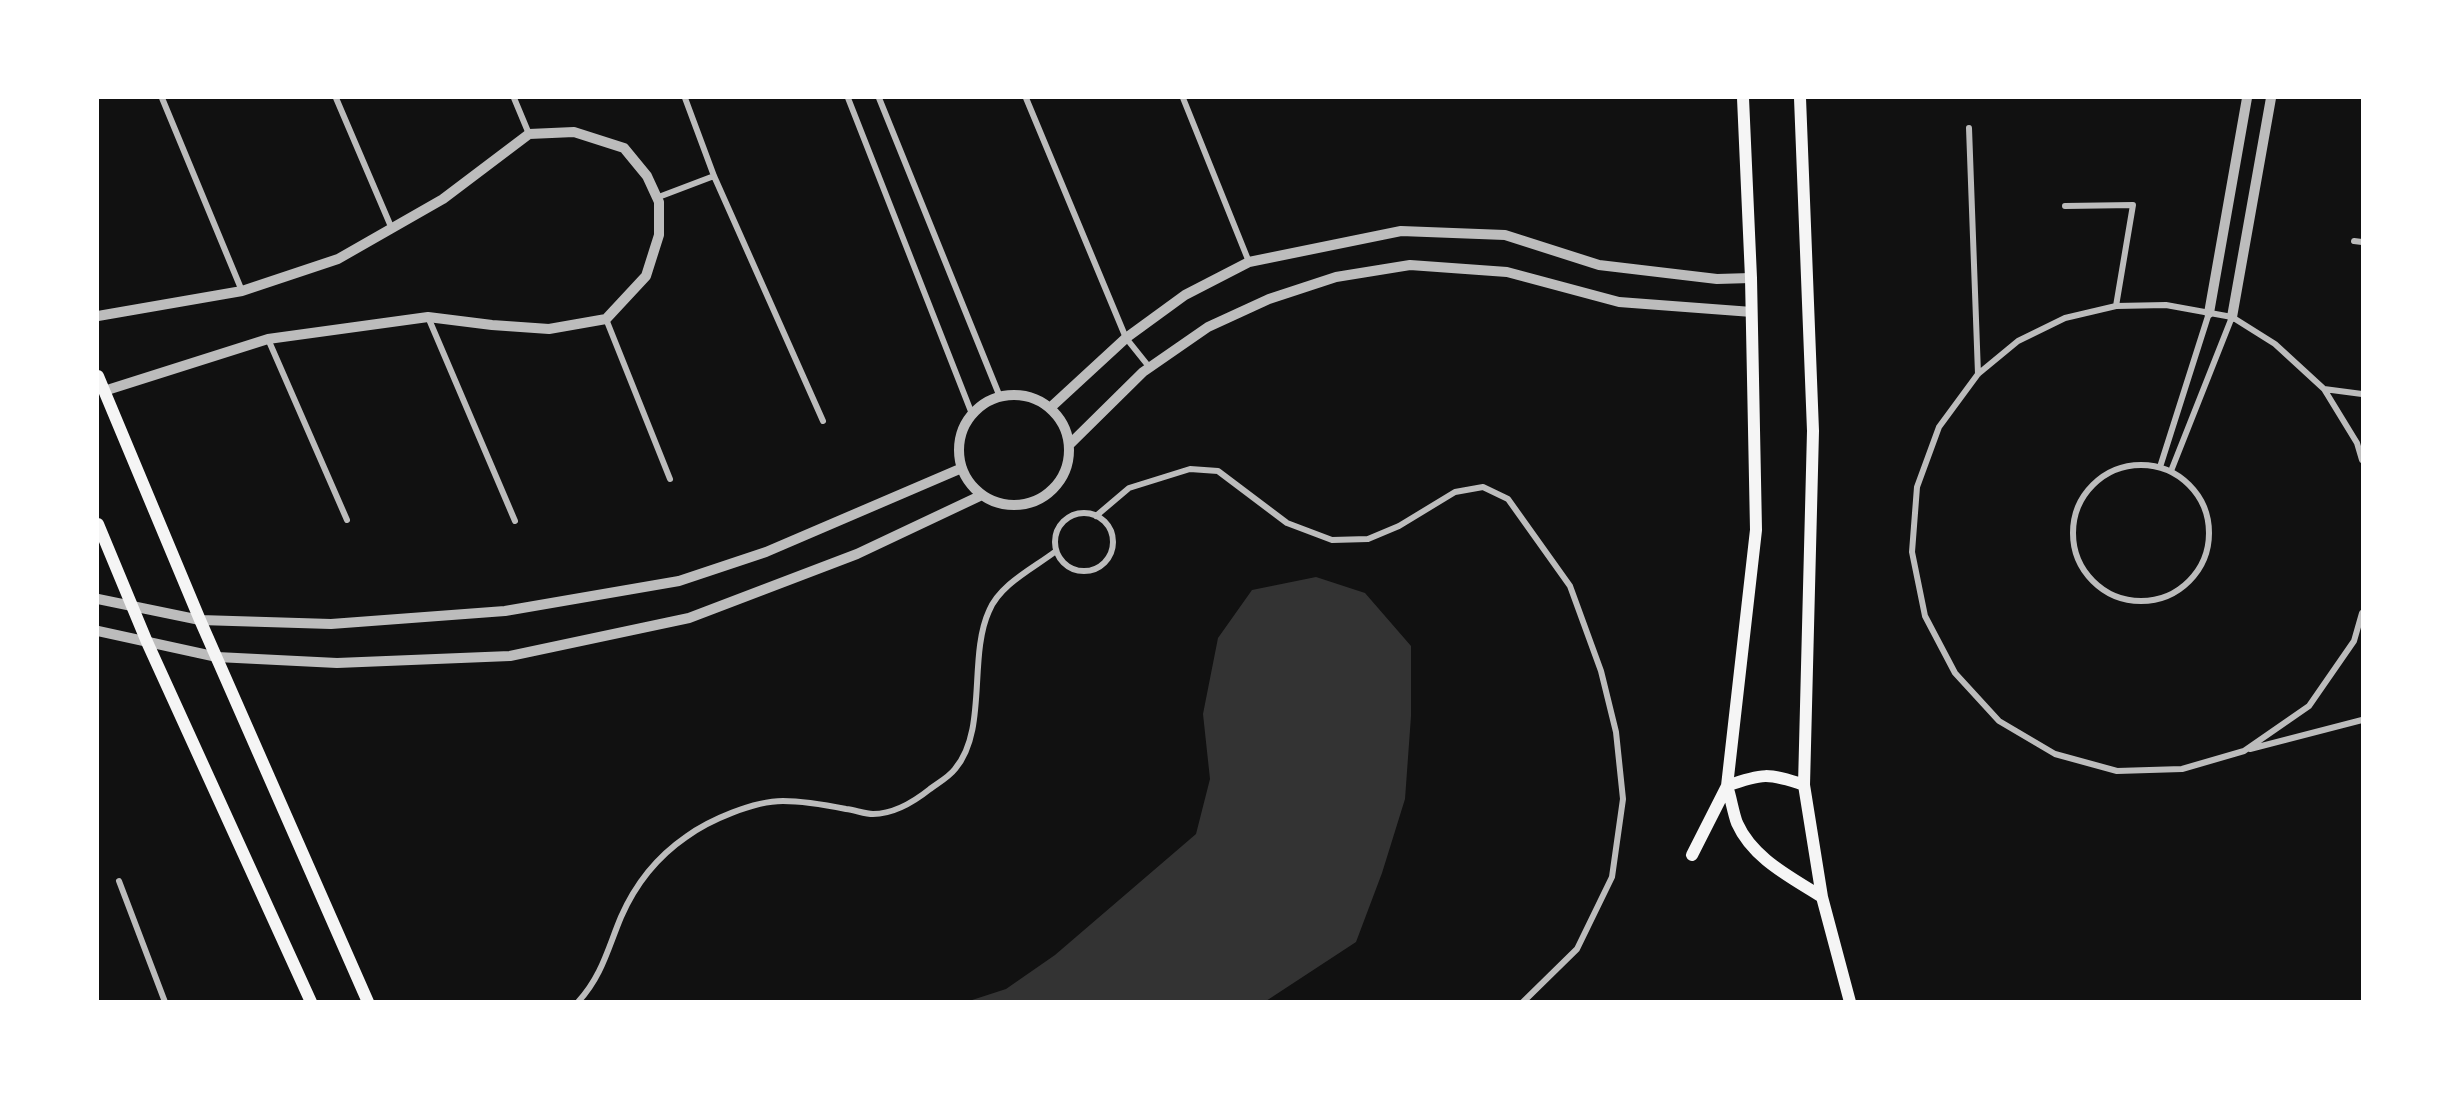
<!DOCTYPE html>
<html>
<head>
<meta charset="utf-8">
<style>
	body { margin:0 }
	#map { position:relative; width:2460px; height:1099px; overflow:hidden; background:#111; font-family:"DM Sans",sans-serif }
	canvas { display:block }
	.frame { position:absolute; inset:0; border:99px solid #fff; pointer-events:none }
</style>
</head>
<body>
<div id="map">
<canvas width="2460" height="1099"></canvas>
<div class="frame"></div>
</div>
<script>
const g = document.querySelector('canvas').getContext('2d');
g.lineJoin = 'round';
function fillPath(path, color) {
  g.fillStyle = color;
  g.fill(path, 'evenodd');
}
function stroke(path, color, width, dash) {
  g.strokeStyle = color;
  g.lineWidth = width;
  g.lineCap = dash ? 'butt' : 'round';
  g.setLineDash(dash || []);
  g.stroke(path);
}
fillPath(new Path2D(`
	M1316,577L1365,593L1411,646V716L1405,799L1382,873L1356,942L1266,1001H969L1006,989L1055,955L1196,834L1210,779L1203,714L1218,638L1252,590Z`), '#333');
stroke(new Path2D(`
	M162,98L242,291
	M336,98L392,229
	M514,98L529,134
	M685,98L714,176L823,421
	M848,98L972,414
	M879,98L1000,397
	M1026,98L1126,338L1150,368
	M1183,98L1249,262
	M1969,128L1978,374
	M656,198L714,176
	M2065,206L2133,205L2116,306
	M2354,241L2362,242
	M428,317L515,521
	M606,319L670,479
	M268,339L347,520
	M2324,389L2362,394
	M2362,460L2357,443L2324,389L2275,344L2232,317L2166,305L2116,306L2065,318L2018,341L1978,374L1939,427L1917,487L1912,552L1925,616L1955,673L1999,721L2055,754L2117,771L2182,769L2244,751L2309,706L2354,641L2362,613
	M2073 533a68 68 0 1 1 136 0a68 68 0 1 1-136 0Z
	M2160,467L2209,313
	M2171,471L2232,317
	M1055 542a29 29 0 1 1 58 0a29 29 0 1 1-58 0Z
	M1096,516L1129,488L1190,469L1218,471L1287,523L1332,540L1368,539L1399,526L1455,492L1483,487L1508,499L1570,586L1601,671L1616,732L1623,799L1612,877L1577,949L1523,1002
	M2250,749L2362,720
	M119,881L165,1002
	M578,1002C602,976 608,948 621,917C635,885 657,857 686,837C709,820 754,801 783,801C805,801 826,805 846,809C855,810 865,814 873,814C894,814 915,801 930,789C938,783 949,777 955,769C988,730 968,657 989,611C1000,584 1034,568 1056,551`), '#bcbcbc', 6);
stroke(new Path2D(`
	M2209,313L2247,98
	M98,316L242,291L338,259L443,199L529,134L574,132L624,148L647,176L659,202V235L646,276L606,319L549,329L492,325L428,317L268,339L104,391
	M2232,317L2271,98
	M959 450a55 55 0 1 1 110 0a55 55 0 1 1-110 0Z
	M1050,408L1126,338L1185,295L1249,262L1401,231L1505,235L1599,265L1717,279L1751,278
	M1069,445L1143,372L1208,327L1269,299L1336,277L1410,265L1507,272L1619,302L1752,312
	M98,599L200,620L331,624L505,611L679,581L766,552L962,468
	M98,631L217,657L337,663L510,656L689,618L857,554L982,495`), '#bcbcbc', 10);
stroke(new Path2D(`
	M1743,98L1751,278L1756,530L1727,786C1731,798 1733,812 1737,823C1753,859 1791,877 1822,897
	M1800,98L1813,431L1804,785L1822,897L1850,1002
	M98,376L200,620L368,1002
	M98,524L147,642L311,1002
	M1692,855L1727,786C1762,773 1769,773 1804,785`), '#f5f5f5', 12);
</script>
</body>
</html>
